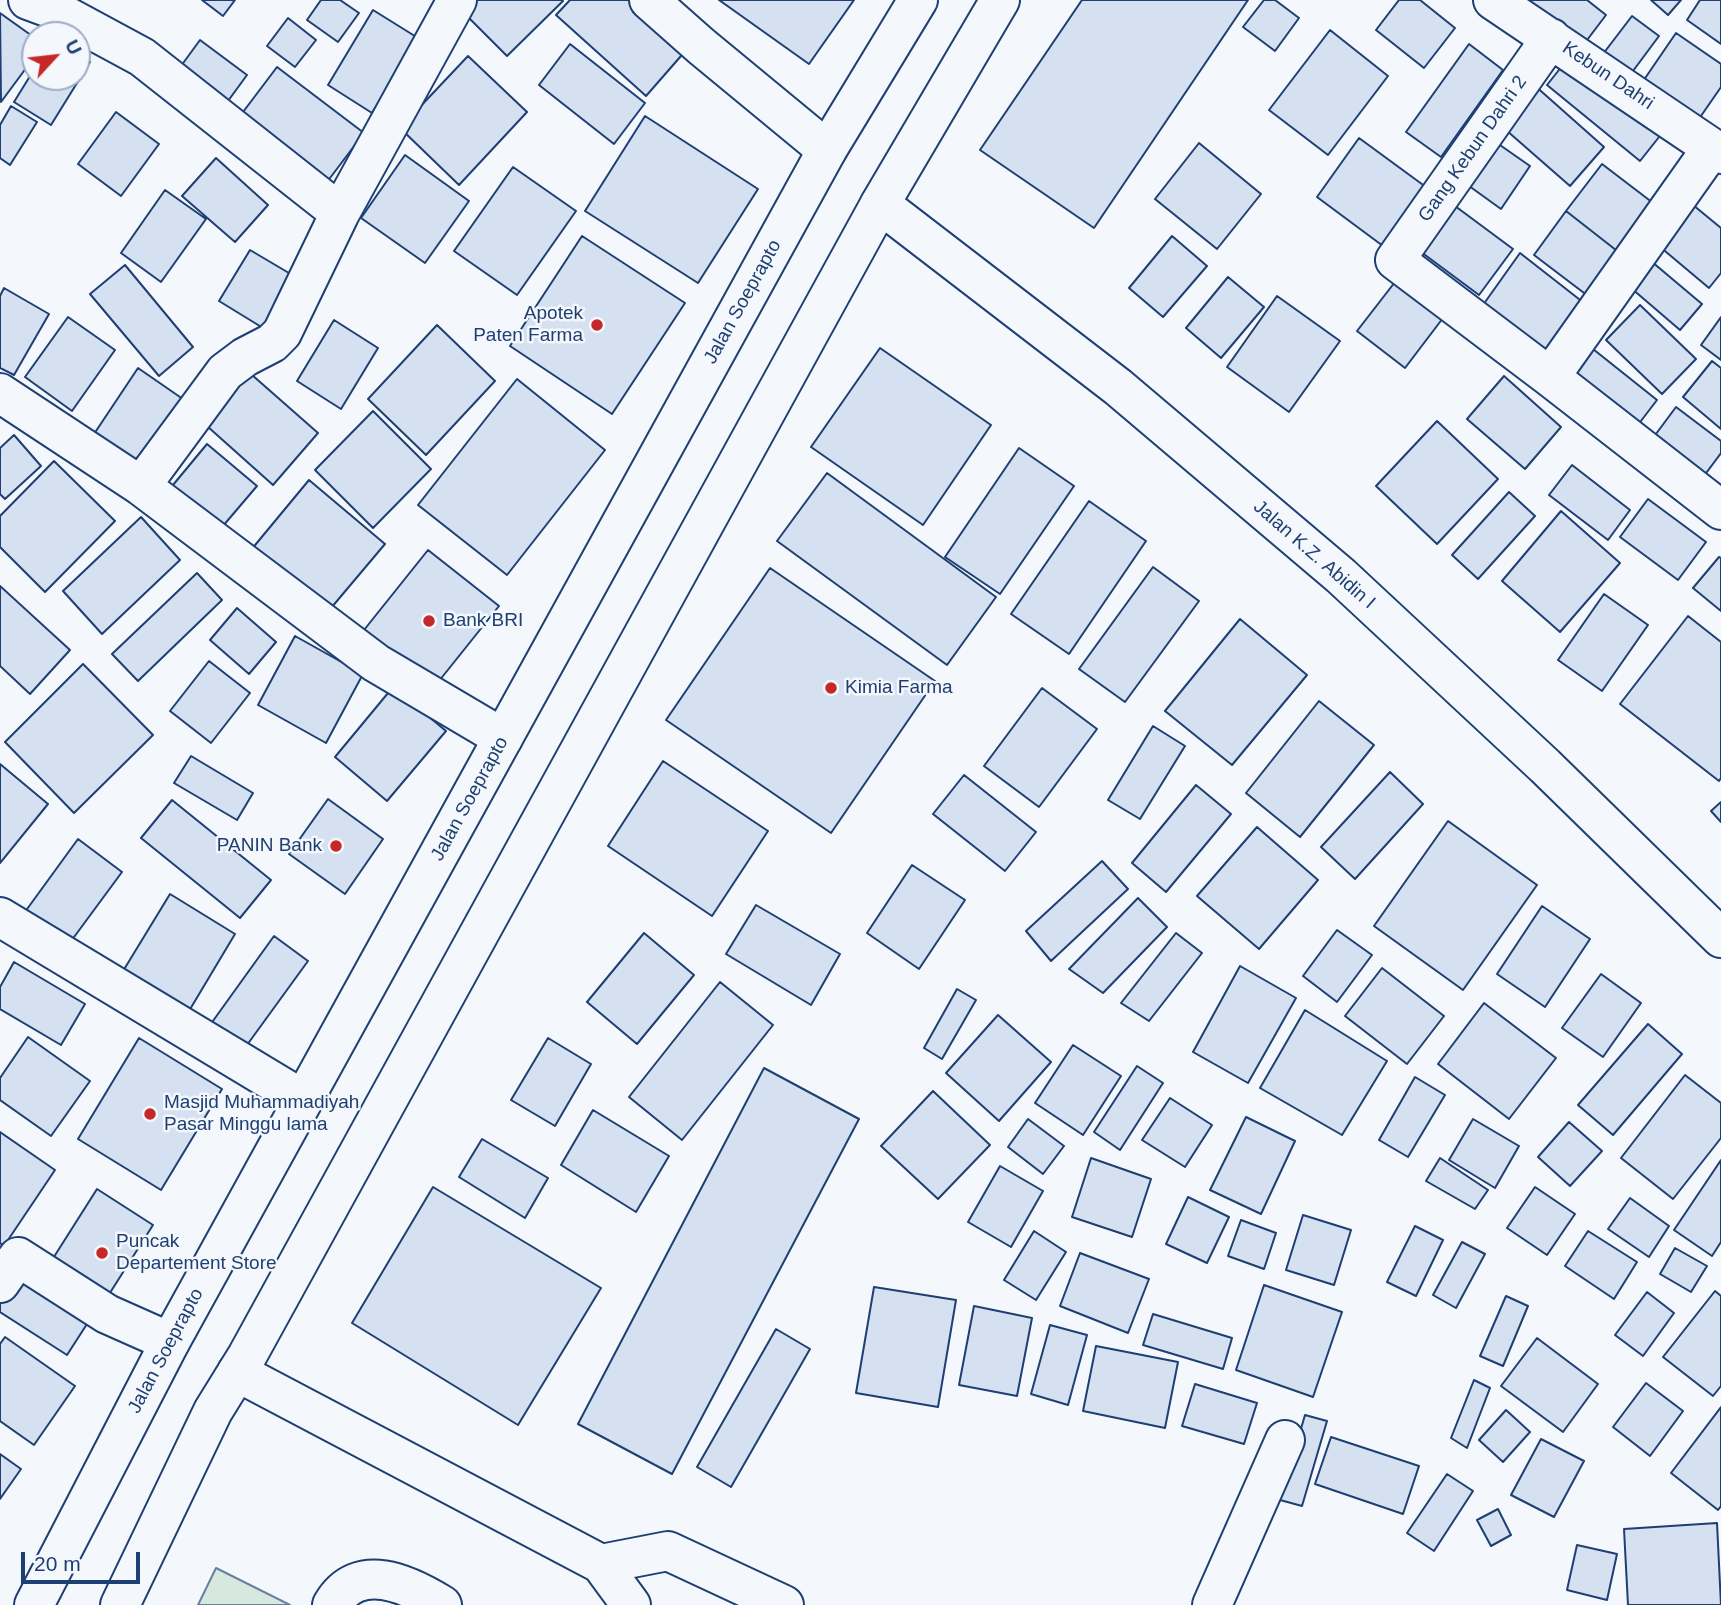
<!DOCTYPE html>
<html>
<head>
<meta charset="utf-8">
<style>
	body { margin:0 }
	#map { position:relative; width:1721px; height:1605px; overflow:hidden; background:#f4f7fb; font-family:Arial,sans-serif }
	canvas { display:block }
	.north { position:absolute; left:21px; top:21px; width:70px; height:70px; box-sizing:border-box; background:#f4f7fb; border:2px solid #9eadc5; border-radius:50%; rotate:63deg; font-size:19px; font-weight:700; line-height:28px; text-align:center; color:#1d3f73 }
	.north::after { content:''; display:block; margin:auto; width:24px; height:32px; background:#c62828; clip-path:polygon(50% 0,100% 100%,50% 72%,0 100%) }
	.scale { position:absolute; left:21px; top:1552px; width:119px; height:32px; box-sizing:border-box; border:4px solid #1d3f73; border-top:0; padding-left:9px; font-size:21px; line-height:24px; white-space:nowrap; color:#1d3f73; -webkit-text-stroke:5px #f4f7fb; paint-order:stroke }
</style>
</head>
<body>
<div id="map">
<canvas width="1721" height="1605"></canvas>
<div class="north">U</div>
<div class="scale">20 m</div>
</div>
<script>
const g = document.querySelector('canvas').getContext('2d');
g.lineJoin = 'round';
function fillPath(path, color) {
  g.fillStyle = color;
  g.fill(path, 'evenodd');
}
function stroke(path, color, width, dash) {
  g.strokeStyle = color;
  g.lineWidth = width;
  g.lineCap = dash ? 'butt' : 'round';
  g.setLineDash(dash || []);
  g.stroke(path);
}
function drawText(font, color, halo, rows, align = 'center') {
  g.font = font + ' Arial,sans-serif';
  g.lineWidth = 5;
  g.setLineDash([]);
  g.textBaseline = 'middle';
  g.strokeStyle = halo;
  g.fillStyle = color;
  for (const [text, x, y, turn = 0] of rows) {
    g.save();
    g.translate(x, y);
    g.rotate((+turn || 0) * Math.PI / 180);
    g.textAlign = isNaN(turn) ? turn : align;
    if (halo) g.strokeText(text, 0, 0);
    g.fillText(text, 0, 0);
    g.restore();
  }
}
const green = new Path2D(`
	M216,1568L290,1605H198Z`);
fillPath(green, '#d7e8df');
stroke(green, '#687fa3', 2);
const building = new Path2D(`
	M202,0H235L223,16Z
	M321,0H340L359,13L338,42L307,20Z
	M476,0H562L563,1L507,56L463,12Z
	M570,0H635L688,48L646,96L556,15Z
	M719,0H854L809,64Z
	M1082,0H1248L1094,228L980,150Z
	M1264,0H1275L1299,18L1275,51L1243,27Z
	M1399,0H1420L1455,28L1424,68L1376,30Z
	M1526,0H1587L1606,15L1578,52Z
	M1651,0H1681L1668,15Z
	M1700,0H1721V44L1687,20Z
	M373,10L418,38L372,113L328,85Z
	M0,13L35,38V56L1,102Z
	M1632,16L1659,36L1630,75L1603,54Z
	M288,18L316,40L295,67L267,46Z
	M1330,30L1388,76L1328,155L1269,110Z
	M1676,33L1721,64V87L1692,129L1637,90Z
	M200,40L247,75L228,101L181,66Z
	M570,44L645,103L614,144L539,85Z
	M1469,44L1503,70L1441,157L1406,132Z
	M77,53L90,62L51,125L14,102L35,68V77H77Z
	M468,56L527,112L459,185L400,128Z
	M1570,56L1663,132L1640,161L1547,85Z
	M277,67L364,133L327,182L240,116Z
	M1533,84L1604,147L1570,186L1498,123Z
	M11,106L37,122L10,165L0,158V125Z
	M116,112L159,144L121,196L78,164Z
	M645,116L758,189L698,283L585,211Z
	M1487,136L1530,166L1501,209L1458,178Z
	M1359,138L1430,190L1387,249L1317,197Z
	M1199,143L1261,194L1217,249L1155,199Z
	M405,155L469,201L425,263L361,218Z
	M216,158L268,205L235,242L182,196Z
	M1602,164L1657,206L1621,254L1566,211Z
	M513,167L576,211L517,295L454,251Z
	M165,190L206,219L161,282L121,253Z
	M1687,200L1721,228V273L1709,288L1653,241Z
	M1451,203L1513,249L1479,295L1417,249Z
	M1566,211L1621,254L1588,296L1534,255Z
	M582,236L685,303L612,414L510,346Z
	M1172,236L1207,266L1163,317L1129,288Z
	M250,250L294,276L263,328L219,301Z
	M1520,253L1584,303L1544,359L1478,312Z
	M1645,256L1702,304L1680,330L1624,282Z
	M125,265L193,347L159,376L90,294Z
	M1228,277L1264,307L1221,358L1186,328Z
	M1395,282L1443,318L1405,368L1357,331Z
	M4,288L49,314L14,375L0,368V296Z
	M1277,296L1340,341L1289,412L1227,367Z
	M1640,305L1696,359L1662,394L1606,340Z
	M68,317L115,350L72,411L25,377Z
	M1721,317V360L1701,345Z
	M334,320L378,348L341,409L297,381Z
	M437,325L495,381L426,455L368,399Z
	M880,348L991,425L923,525L811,447Z
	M1593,349L1657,400L1631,434L1567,383Z
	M1712,361L1721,368V429L1683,397Z
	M243,367L318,433L273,485L198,418Z
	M138,368L193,406L149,471L94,434Z
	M1504,376L1561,427L1525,469L1467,419Z
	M517,379L605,450L507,575L418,505Z
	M1676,407L1721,441V453L1698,484L1647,446Z
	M373,411L431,469L373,528L315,470Z
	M1437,421L1498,479L1437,544L1376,486Z
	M14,435L41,466L5,499L0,494V448Z
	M207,444L257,486L217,533L168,491Z
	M1019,448L1074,486L1000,594L945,557Z
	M54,461L115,521L45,592L0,547V516Z
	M1572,465L1630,510L1608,540L1549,495Z
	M827,473L996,597L947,665L777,541Z
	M309,480L385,544L326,614L251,550Z
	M1509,492L1535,516L1478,579L1452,555Z
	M1648,499L1706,542L1678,580L1620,537Z
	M1089,501L1146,541L1069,654L1011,614Z
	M1561,511L1620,563L1560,632L1502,581Z
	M141,517L180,560L102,634L63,591Z
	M428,550L499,606L431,691L360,635Z
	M1719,557L1721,558V611L1693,588Z
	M1153,567L1199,601L1125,702L1079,669Z
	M770,568L935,681L831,833L666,720Z
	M197,573L222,600L138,681L112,654Z
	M0,586L70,650L30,694L0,666Z
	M1604,594L1648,625L1602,691L1558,660Z
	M237,608L276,642L249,674L210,640Z
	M1688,616L1721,642V778L1719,781L1620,704Z
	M1240,619L1307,675L1232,765L1165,711Z
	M295,636L363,674L326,743L258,705Z
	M209,661L250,693L211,743L170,711Z
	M83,664L153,735L74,813L5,742Z
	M393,687L446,731L387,801L335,757Z
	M1042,688L1097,729L1039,807L984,766Z
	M1319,701L1374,745L1300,837L1246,793Z
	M1153,726L1185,746L1140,819L1108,800Z
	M191,756L253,793L237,820L174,783Z
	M663,761L768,831L712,916L608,846Z
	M0,764L48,804L0,863Z
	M1390,772L1423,804L1355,879L1321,847Z
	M964,775L1036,832L1005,871L933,814Z
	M1196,785L1231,814L1166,892L1132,863Z
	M328,799L383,839L345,894L289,854Z
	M172,800L271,880L240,918L141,838Z
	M1721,802V822L1711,811Z
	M1448,821L1537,885L1463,990L1374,926Z
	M1257,827L1318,880L1259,949L1197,896Z
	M78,839L122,872L66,948L22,916Z
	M1102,861L1128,889L1051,961L1026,931Z
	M912,865L965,900L919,969L867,933Z
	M170,894L235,934L186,1016L120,976Z
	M1138,898L1167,927L1103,993L1069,969Z
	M756,905L840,954L811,1005L726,954Z
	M1542,906L1590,939L1545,1007L1497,974Z
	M1337,930L1372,955L1337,1002L1303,976Z
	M644,933L694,975L637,1044L587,1002Z
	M1176,933L1202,953L1149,1021L1121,1003Z
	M274,936L308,961L239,1056L205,1032Z
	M14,962L85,1004L61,1045L0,1009V987Z
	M1240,966L1296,998L1248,1083L1193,1052Z
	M1382,968L1444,1016L1407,1064L1345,1016Z
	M1601,974L1641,1003L1603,1057L1562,1028Z
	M720,982L773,1025L682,1140L629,1097Z
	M957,989L976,1000L942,1059L924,1048Z
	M1484,1003L1556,1058L1509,1119L1438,1064Z
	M1305,1010L1387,1061L1342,1135L1260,1088Z
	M998,1015L1051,1062L999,1121L946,1073Z
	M1648,1024L1682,1054L1613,1135L1578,1105Z
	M28,1037L90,1081L51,1136L0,1100V1078Z
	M139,1038L222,1089L161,1190L78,1139Z
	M548,1038L591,1064L555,1126L511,1100Z
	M1073,1045L1121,1076L1083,1135L1035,1103Z
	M1137,1066L1163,1083L1120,1150L1094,1132Z
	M764,1068L859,1119L672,1474L578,1424Z
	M1685,1075L1721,1103V1138L1673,1199L1621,1158Z
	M1415,1077L1445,1095L1408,1157L1379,1140Z
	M933,1091L990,1145L938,1199L881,1146Z
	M1170,1098L1212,1125L1185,1167L1142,1140Z
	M593,1110L669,1156L636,1212L561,1165Z
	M1246,1117L1295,1141L1261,1214L1210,1190Z
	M1028,1119L1064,1146L1043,1174L1008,1147Z
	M1473,1119L1519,1146L1495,1188L1449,1160Z
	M1569,1122L1602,1151L1570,1186L1538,1157Z
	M0,1132L55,1170L4,1246L0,1243Z
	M482,1139L548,1178L525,1218L459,1177Z
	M1091,1158L1151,1179L1132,1237L1072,1217Z
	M1440,1158L1488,1190L1475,1209L1426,1181Z
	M1721,1160V1242L1712,1256L1674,1230Z
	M1000,1166L1043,1191L1011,1247L968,1222Z
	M433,1187L601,1288L518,1425L352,1323Z
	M1535,1187L1575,1214L1547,1255L1507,1228Z
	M97,1189L153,1225L101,1307L45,1271Z
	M1188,1197L1229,1217L1207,1263L1166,1244Z
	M1630,1198L1669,1226L1649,1257L1608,1229Z
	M1303,1215L1351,1230L1334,1285L1286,1270Z
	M1241,1220L1276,1233L1264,1269L1228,1256Z
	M1415,1226L1443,1240L1416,1296L1387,1282Z
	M1034,1231L1066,1252L1036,1300L1004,1280Z
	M1588,1231L1637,1262L1614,1299L1565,1266Z
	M1462,1242L1485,1254L1456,1308L1433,1295Z
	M1675,1248L1707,1266L1691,1292L1660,1274Z
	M1080,1253L1149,1279L1128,1333L1060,1306Z
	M23,1262L96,1310L67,1355L0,1312V1297Z
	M1264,1285L1342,1312L1313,1397L1236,1370Z
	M874,1287L956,1300L938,1407L856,1393Z
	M1715,1291L1721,1296V1386L1713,1396L1663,1357Z
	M1647,1292L1674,1313L1643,1356L1615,1335Z
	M1506,1296L1528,1306L1503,1366L1480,1356Z
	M974,1306L1032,1318L1017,1396L959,1385Z
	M1153,1314L1232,1338L1223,1369L1143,1345Z
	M1050,1325L1087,1335L1068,1405L1031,1394Z
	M776,1329L810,1349L731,1487L697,1467Z
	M5,1337L75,1386L34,1445L0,1421V1344Z
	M1537,1338L1598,1384L1563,1432L1501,1386Z
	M1096,1346L1178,1362L1165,1428L1083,1411Z
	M1474,1380L1490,1388L1467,1448L1451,1438Z
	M1646,1383L1683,1411L1650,1456L1613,1427Z
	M1195,1384L1257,1403L1244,1444L1182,1426Z
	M1721,1407V1506L1718,1510L1671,1473Z
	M1506,1410L1530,1432L1503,1462L1479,1440Z
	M1305,1415L1327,1421L1302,1506L1280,1500Z
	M1331,1437L1419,1466L1403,1514L1315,1484Z
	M1541,1439L1584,1461L1554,1517L1511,1495Z
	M0,1454L21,1469L0,1499Z
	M1447,1474L1473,1491L1434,1551L1407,1533Z
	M1498,1509L1511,1535L1491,1546L1477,1520Z
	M1717,1523L1721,1605H1628L1624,1529Z
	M1577,1545L1617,1554L1607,1600L1567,1590Z`);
fillPath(building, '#d5e0f0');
stroke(building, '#1d3f73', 2);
const minor = new Path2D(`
	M28,0L55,10L142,57L340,213
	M649,0L701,46L827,150
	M1493,0L1721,154
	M1551,38L1395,260L1550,377L1721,510
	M880,204L1118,387L1341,576L1545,766L1721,938
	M1550,377L1712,148
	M0,393L141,486L376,663L503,738
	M141,486L225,372L245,357L272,343L282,333L340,213L457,0
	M0,917L302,1099
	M0,1283L18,1257L107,1314L170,1342
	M237,1372L601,1564L668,1551L784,1605
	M601,1564L631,1605
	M332,1605C358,1560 408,1584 442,1605
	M1212,1605L1285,1440`);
const major = new Path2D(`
	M34,1605L170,1342L827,150L918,0
	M120,1605L213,1411L247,1356L880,204L1000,0`);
stroke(minor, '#1d3f73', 42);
stroke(major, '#1d3f73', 42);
stroke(minor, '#f4f7fb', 38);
stroke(major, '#f4f7fb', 38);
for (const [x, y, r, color] of [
	[597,325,7,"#c62828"],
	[429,621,7,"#c62828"],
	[831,688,7,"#c62828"],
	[336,846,7,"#c62828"],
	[150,1114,7,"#c62828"],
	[102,1253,7,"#c62828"]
]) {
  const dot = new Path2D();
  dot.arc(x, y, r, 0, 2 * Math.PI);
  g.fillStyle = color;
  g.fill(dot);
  stroke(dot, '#f4f7fb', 2.5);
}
drawText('19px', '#1d3f73', '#f4f7fb', [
	["Kebun Dahri",1608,76,34],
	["Gang Kebun Dahri 2",1473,149,-55],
	["Jalan Soeprapto",743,302,-61],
	["Jalan K.Z. Abidin I",1314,555,41],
	["Jalan Soeprapto",470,799,-61],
	["Jalan Soeprapto",166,1351,-62]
]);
drawText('19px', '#1d3f73', '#f4f7fb', [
	["Apotek",583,314,"right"],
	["Paten Farma",583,336,"right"],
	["Bank BRI",443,621],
	["Kimia Farma",845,688],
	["PANIN Bank",322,846,"right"],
	["Masjid Muhammadiyah",164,1103],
	["Pasar Minggu lama",164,1125],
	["Puncak",116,1242],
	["Departement Store",116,1264]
], 'left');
</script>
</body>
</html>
